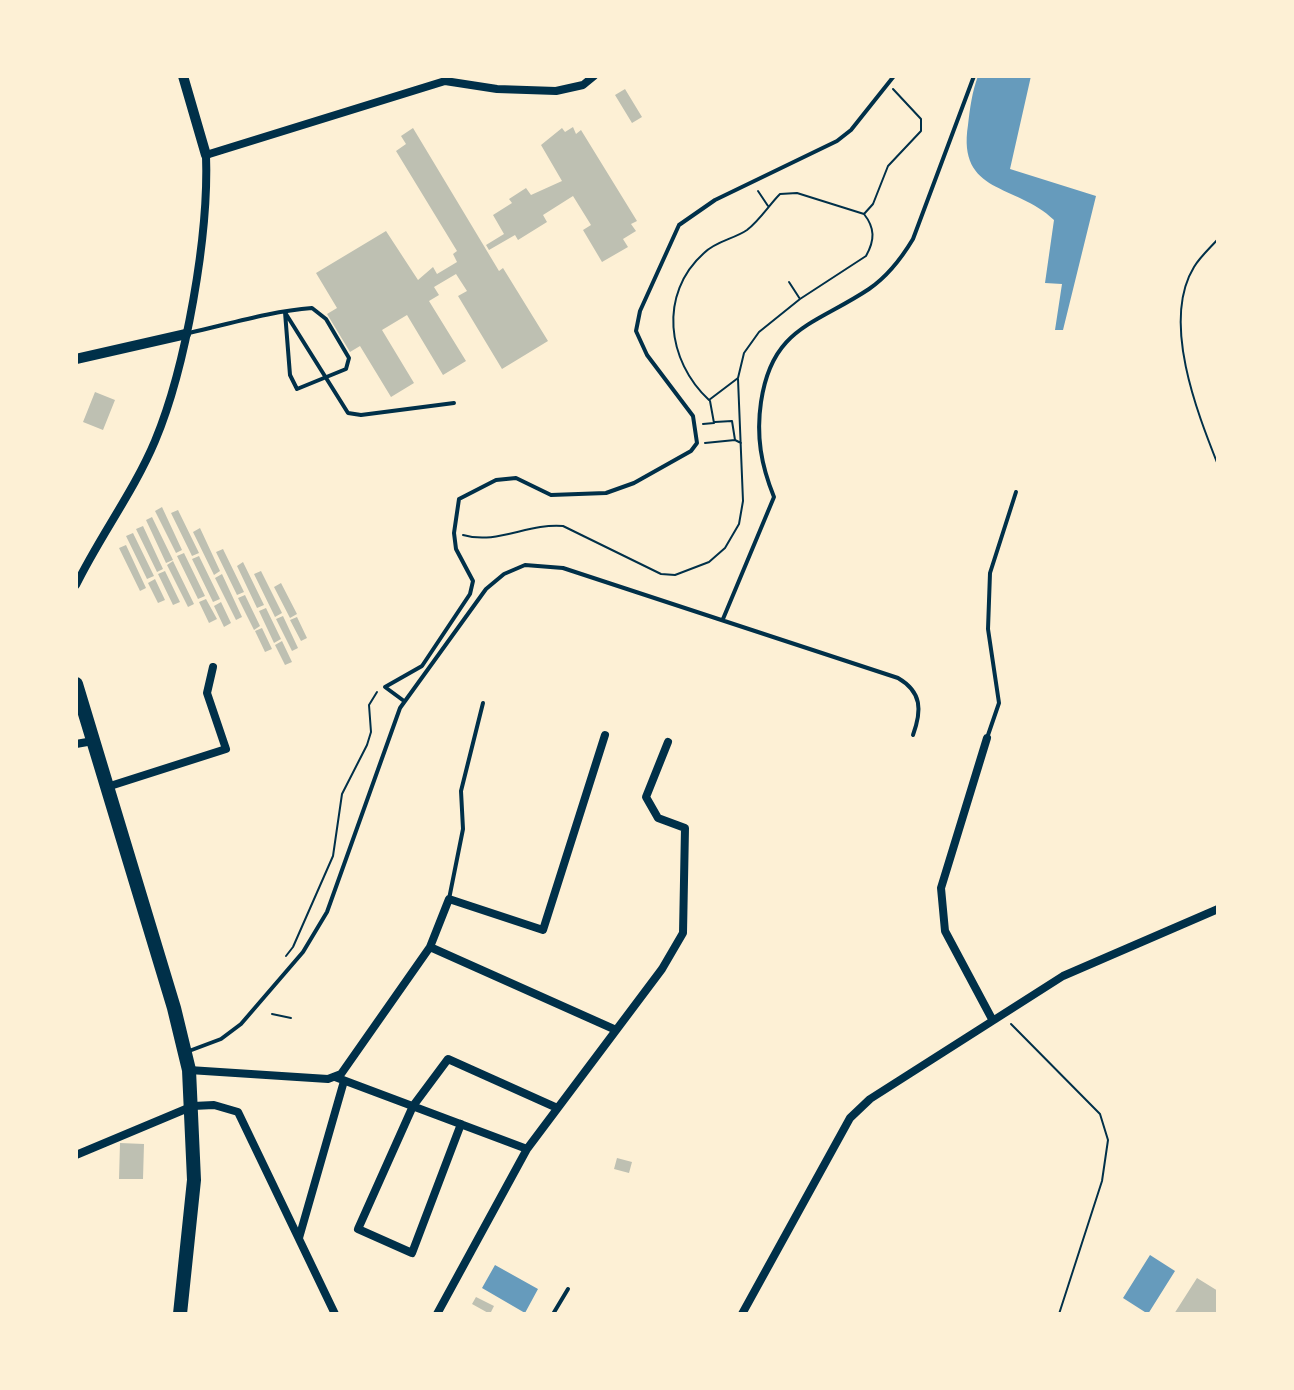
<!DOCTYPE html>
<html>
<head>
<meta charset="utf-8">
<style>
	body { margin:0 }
	#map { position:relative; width:1294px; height:1390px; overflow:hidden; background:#fdf0d5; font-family:Signika,sans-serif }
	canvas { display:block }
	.frame { position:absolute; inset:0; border:78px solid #fdf0d5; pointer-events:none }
</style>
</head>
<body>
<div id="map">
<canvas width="1294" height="1390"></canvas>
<div class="frame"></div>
</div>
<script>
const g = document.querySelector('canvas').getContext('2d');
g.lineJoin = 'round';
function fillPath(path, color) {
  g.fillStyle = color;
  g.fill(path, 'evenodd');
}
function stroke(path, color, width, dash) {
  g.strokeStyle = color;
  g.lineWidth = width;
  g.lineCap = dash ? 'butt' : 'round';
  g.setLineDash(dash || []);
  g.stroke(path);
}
fillPath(new Path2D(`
	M978,76H1031L1010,169L1096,196L1063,330H1055L1062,284L1045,283L1054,220C1016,183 957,195 968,125C970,108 972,92 978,76Z
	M1150,1255L1175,1271L1148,1314L1123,1298Z
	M495,1265L538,1289L525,1313L482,1288Z`), '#669bbc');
fillPath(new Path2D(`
	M625,89L642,117L632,123L615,95Z
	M573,127L576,134L581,130L637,221L631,224L636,231L623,239L628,247L602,262L583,230L591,225L573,196L543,215L547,222L518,240L515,235L489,250L486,245L504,234L493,215L512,203L509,199L526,188L531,195L562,181L541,145L562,128L565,132Z
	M413,128L499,271L503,268L548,341L502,369L458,296L467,291L456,274L434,287L439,295L429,301L466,361L443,375L407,315L382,330L414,383L391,397L360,346L350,352L327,314L337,308L316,273L386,231L418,280L433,267L437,274L457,262L453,254L457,251L396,151L406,144L401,136Z
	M95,392L115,400L103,430L83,422Z
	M162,507L182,550L176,553L155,511Z
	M178,510L199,553L192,556L171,513Z
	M152,517L173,560L166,563L146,520Z
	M143,526L163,569L157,572L136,529Z
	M200,528L220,571L214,575L193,532Z
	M133,533L154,576L147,579L126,536Z
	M126,545L146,588L140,591L119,548Z
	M223,549L244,592L237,595L216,552Z
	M184,553L205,596L198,599L177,556Z
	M199,556L220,599L213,602L192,559Z
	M173,561L194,604L188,607L167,565Z
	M243,562L264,605L257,608L237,566Z
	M165,571L180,602L173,605L158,574Z
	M261,571L282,613L275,617L254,574Z
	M222,574L242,617L236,620L215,578Z
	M155,579L165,600L158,603L148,583Z
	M281,583L297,614L290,618L274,587Z
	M245,595L260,626L254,630L238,598Z
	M206,599L217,619L209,623L199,602Z
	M221,602L231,623L224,627L214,606Z
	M266,608L281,639L274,643L259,611Z
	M283,616L298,648L292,651L276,619Z
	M297,617L307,638L301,641L290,620Z
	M262,628L272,649L265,652L255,631Z
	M282,641L292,662L285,665L275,645Z
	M120,1143L144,1144L143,1179H119Z
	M617,1158L632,1162L629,1173L614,1169Z
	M1197,1278L1218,1291V1314H1174Z
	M476,1297L494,1306L490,1314L472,1304Z`), '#bec0b2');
stroke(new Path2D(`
	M758,191L768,206
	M1218,239C1210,248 1200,257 1194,267C1161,321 1197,412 1218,465
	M789,282L800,299L866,256C875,240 875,228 864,214L873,204L888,166L921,131V119L893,89
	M800,299L759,332L744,353L738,378L709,400C667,361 658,294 704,253C716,241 734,239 747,230C760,220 769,205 780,194L797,193L864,214
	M715,422L732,421L735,440
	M703,424L714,423L710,401
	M705,443L735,440L741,443
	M463,535C497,545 528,523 563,526L661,574L675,575L709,562L725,548L739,524L743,501L738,379
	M286,956L293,947L333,856L342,794L367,745L371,732L369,705L377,692
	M272,1014L291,1018
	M1011,1024L1100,1114L1108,1140L1102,1181L1059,1314`), '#003049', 2);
stroke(new Path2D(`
	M286,314L348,413L361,415L454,403
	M189,333C229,324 271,311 312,308L326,319L349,358L346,369L297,389L290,375L285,312
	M723,619L774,497C761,465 756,436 761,402C772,327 815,325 869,289C888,276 901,259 913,239L974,76
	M404,701L385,687L422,666L470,594L473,581L456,549L454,533L459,499L496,480L516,478L551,495L606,493L634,483L691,451L697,443L693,416L647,355L636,331L640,311L679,225L715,200L837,141L851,130L894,76
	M987,738L999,703L988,629L990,573L1016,492
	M449,899L463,829L461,791L483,703
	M189,1051L221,1039L241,1024L303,952L327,912L400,708L486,589L504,574L525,565L563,568L898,678C922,692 922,710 913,735
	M553,1314L568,1289`), '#003049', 4);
stroke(new Path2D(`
	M76,585C100,536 134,491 155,441C186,367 209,235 206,155L445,81L497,89L556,91L583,85L594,76
	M987,738L941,888L945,931L992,1019
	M76,744L93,741
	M107,787L226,749L207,693L213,667
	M430,947L449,899L543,930L605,735
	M189,1070L328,1079L341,1074L430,947L616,1030
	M335,1077L527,1149
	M461,1124L412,1253L358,1229L413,1106L448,1059L555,1107
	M76,1155L193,1106L214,1105L238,1112L335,1314
	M299,1238L344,1081
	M437,1314L527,1149L662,969L683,933L685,828L658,818L646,797L668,742
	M742,1314L850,1118L870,1099L1063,976L1218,909`), '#003049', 8);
stroke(new Path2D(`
	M183,76L206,155
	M76,359L186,334`), '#003049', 10);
stroke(new Path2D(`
	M76,684L174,1008L189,1070L194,1180L180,1314`), '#003049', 14);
</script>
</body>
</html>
